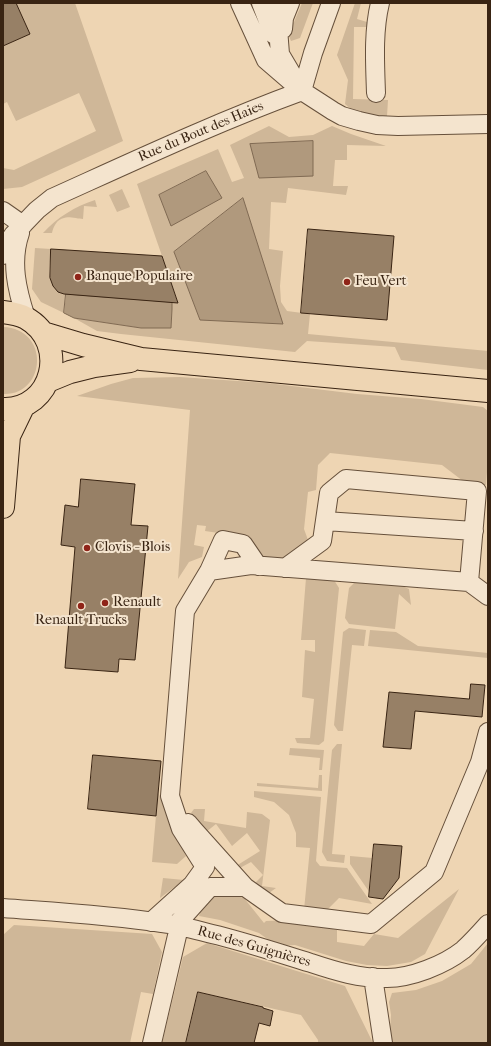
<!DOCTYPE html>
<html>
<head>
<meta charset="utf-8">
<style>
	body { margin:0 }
	#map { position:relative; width:491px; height:1046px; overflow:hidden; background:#eed5b3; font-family:"IM FELL French Canon",serif }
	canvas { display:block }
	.frame { position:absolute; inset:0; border:4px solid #392413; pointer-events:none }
</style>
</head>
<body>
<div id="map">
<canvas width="491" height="1046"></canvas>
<div class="frame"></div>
</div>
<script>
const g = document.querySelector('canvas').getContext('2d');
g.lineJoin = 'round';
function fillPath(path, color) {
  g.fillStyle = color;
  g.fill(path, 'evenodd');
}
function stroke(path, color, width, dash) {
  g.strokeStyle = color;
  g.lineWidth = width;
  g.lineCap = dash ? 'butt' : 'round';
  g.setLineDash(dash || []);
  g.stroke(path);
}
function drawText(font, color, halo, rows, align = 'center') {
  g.font = font + ' "IM FELL French Canon",serif';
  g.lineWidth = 4;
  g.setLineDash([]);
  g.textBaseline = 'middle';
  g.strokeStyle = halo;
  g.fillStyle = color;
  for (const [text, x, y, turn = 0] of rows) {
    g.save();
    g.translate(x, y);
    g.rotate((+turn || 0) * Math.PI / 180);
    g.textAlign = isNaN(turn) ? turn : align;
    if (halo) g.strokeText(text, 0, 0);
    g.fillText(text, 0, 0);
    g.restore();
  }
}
fillPath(new Path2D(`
	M16,3H75L123,141L22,187L3,189V168L14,170L96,131L79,93L16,121L7,102L3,104V46L30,34Z
	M302,3H313L300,38L291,41L287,32L294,22Z
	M355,3H361L357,19L367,22V27H354L353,99L388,100L387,116H370L353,111L345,104L348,80L337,55Z
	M269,126L289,137L313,135L332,126L351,134L386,146L347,145V160H335L333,186H348L346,195L288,188L286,203L271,202L269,249L283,251L280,286L281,302L287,311L310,314L308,334L488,351V370L401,360L395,347L307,341L295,352L121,334L97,331L74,318L141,328H171L172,309V302H178L137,184L218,149L232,182L244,178L230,145Z
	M122,189L130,207L117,212L109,195Z
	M95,200L97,207L84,206L83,219C78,219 68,216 64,218C57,219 53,227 52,233H43C58,217 74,207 95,200Z
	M35,248L51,249C50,265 45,289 66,294L64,313L41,302L32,289Z
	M3,327C51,329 46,396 3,394Z
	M180,377L267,383L357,394L421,399L483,407L488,411V471L487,472L486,485L463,481L442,465L330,453L318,465L316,490L308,492L304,529L308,540L284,560H264L246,537L205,531L206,526L197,525L194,545L204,547L202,557L189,562L178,579L190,410L77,396L111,384L133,378Z
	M306,578L334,580L339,588L324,741L319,745L297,743L295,738H310L314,699L302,697L305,650L315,652V640H301Z
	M356,581L402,586L409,589L411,605L399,594L395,629L349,624L345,618L349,588Z
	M349,628L366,630L364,646L352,645L343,731H338L334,725L343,632Z
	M370,630L396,632L418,646L488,653V658L368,646Z
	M337,744H342L332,854L345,855L344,863L327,861L322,852L332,750Z
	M290,748L324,750L322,770H319L320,758L289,755Z
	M319,775H322V791L257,786V783L318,788Z
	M254,791L321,797L316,861L320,866L347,868L372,904L339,898L325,912L304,910L310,848L296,847V833L289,815L274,802L254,797Z
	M158,792L186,856L177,864L152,862Z
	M194,809H205L204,821L246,828L247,812L262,814L270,820L262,886L276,888L269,893L253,885L263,875L251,862L238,869L236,866L260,851L247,833L232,846L216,824L206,832L191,813Z
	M350,856L373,858L370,893L350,864Z
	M163,878L184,880L160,898Z
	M459,889L425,954L411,962L387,966L367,965L346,961L295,945L277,946L259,933L220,920L199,916L204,900L213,893H228L244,898L264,923L266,921L293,920L337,930V942L364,946L374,934L398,938Z
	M14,925L152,934L162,952L153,994L141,992L130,1043H3V935Z
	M207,943L345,986L373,1043H318V1040L301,1015L199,992L186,1043H162L183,957Z
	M488,943V1043H393L390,1033L391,1015L389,1002L392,993L416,990L442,981L471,964Z`), '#cfb798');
const water = new Path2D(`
	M313,141V176L259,178L250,144Z
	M206,171L222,198L171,226L159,195Z
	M243,198L283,324L200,320L174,252Z
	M66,294L172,302V309L171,328H141L74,318L64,313Z`);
fillPath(water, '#b0997d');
stroke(water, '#806a53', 1);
const building = new Path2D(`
	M3,3H16L30,34L3,46Z
	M308,229L394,236L387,320L301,313Z
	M51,249L162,256L178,303L64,294L58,292L53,286L50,278Z
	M81,479L135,484L131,525L148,526L135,660L119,659L118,672L65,668L75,547L61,545L65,505L78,507Z
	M471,684L485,685L482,717L415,711L411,749L383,747L389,692L469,699Z
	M93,755L161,761L156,816L88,809Z
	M374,844L402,846L399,878L383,899L369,897Z
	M198,992L263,1007V1008L273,1011L270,1026L259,1023L254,1043H186Z`);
fillPath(building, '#978066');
stroke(building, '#392413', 1);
const minor = new Path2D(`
	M240,3L266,60L302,91L333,111L342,116L359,121L377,125L398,126L488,124
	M261,3L273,34
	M276,3L280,54L293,76
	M283,29L284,18L290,3
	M302,91L313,53L331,3
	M376,93C375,63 373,32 380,3
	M3,211L23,225
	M20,233C10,262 17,290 26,318
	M3,255L9,241L13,235L37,210L52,198C134,161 217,122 302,91
	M325,521L474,531
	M285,568L322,541L329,493L346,479L477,491L469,582
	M209,571L223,540L243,544L258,566
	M188,823L194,830L245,887
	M3,908C56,912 110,915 162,923C179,925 196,930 212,934C246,942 278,953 311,963C335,971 361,979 387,978C411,978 444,965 463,950C472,942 480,933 488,924
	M151,922L192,885L205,867L181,829L170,796L185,611L209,571L251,565L469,582L488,596
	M175,926L210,887H245L282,913L371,924L434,872L480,762L488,732
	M373,977L383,1043
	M152,1043L179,927`);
const major = new Path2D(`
	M3,312C11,313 19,314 26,318C70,343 53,411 3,409
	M43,333L83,345L141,359L488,391
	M48,381L70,372L94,366L130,361
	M3,507L9,436L24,405`);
stroke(minor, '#66503b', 20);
stroke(major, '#392413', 24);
stroke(minor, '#f4e4ce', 18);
stroke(major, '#eed5b3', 22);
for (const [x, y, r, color] of [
	[78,277,4,"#8f2418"],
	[347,282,4,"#8f2418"],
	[87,548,4,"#8f2418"],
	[105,603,4,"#8f2418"],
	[81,606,4,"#8f2418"]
]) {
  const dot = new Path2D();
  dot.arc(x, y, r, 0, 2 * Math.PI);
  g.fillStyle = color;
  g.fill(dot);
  stroke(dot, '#f4e4ce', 1.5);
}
drawText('14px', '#392413', '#f4e4ce', [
	["Rue du Bout des Haies",201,132,-23],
	["Rue des Guignières",254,947,16]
]);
drawText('14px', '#392413', '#f4e4ce', [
	["Banque Populaire",86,277],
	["Feu Vert",355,282],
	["Clovis - Blois",95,548],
	["Renault",113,603],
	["Renault Trucks",81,621,"center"]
], 'left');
</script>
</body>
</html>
